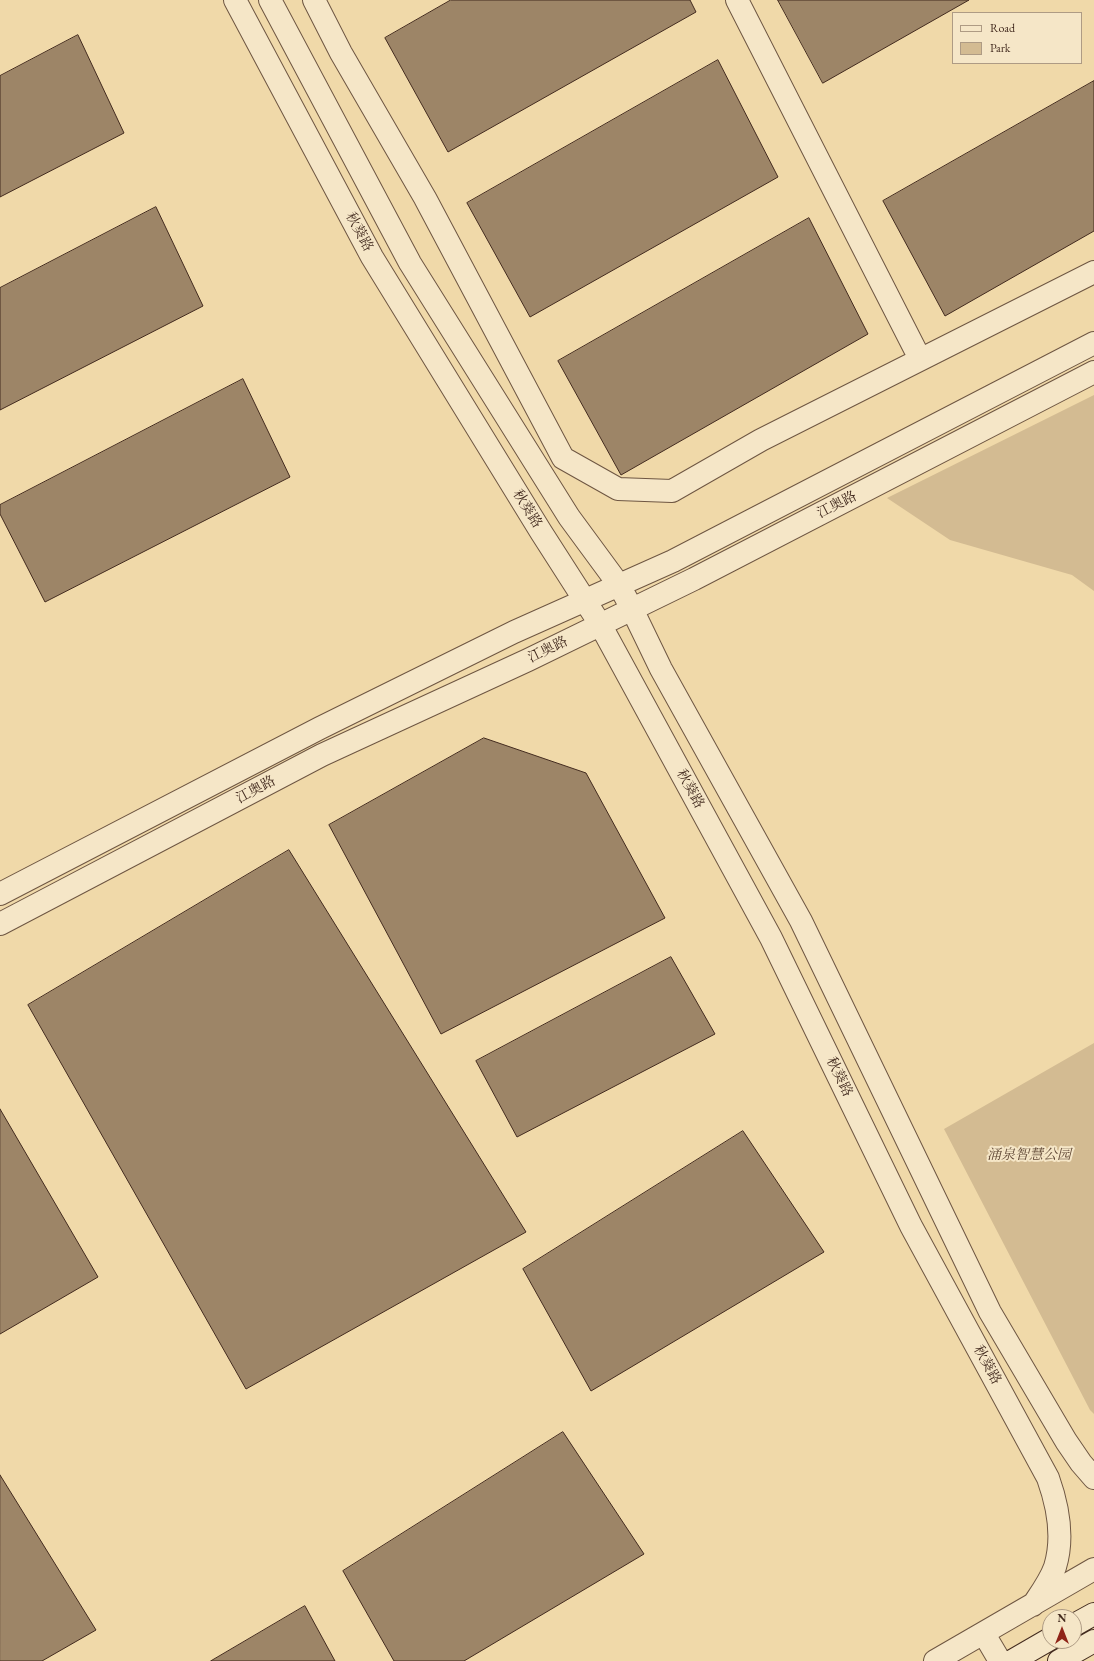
<!DOCTYPE html>
<html>
<head>
<meta charset="utf-8">
<style>
	body { margin:0 }
	#map { position:relative; width:1094px; height:1661px; overflow:hidden; background:#f0d9a9; font-family:"EB Garamond",serif }
	canvas { display:block }
	.legend { position:absolute; left:952px; top:12px; width:130px; height:52px; box-sizing:border-box; background:#f5e6c7; border:1px solid #ae9b84; margin:0; padding:5px 7px; list-style:none; font-size:12px; color:#432b1f }
	.legend li { display:flex; align-items:center; gap:8px; height:20px }
	.legend b { width:20px; border:1px solid #ae9b84 }
	.north { position:absolute; left:1042px; top:1609px; width:40px; height:40px; box-sizing:border-box; background:#f5e6c7; border:1px solid #ae9b84; border-radius:50%; rotate:0deg; font-size:11px; font-weight:700; line-height:16px; text-align:center; color:#432b1f }
	.north::after { content:''; display:block; margin:auto; width:14px; height:18px; background:#8f2418; clip-path:polygon(50% 0,100% 100%,50% 72%,0 100%) }
</style>
</head>
<body>
<div id="map">
<canvas width="1094" height="1661"></canvas>
<ul class="legend">
<li><b style="height:5px;background:#f5e6c7"></b>Road</li>
<li><b style="height:11px;background:#d3bb92"></b>Park</li>
</ul>
<div class="north">N</div>
</div>
<script>
const g = document.querySelector('canvas').getContext('2d');
g.lineJoin = 'round';
function fillPath(path, color) {
  g.fillStyle = color;
  g.fill(path, 'evenodd');
}
function stroke(path, color, width, dash) {
  g.strokeStyle = color;
  g.lineWidth = width;
  g.lineCap = dash ? 'butt' : 'round';
  g.setLineDash(dash || []);
  g.stroke(path);
}
function drawText(font, color, halo, rows, align = 'center') {
  g.font = font + ' "EB Garamond","Noto Serif SC",serif';
  g.lineWidth = 4;
  g.setLineDash([]);
  g.textBaseline = 'middle';
  g.strokeStyle = halo;
  g.fillStyle = color;
  for (const [text, x, y, turn = 0] of rows) {
    g.save();
    g.translate(x, y);
    g.rotate((+turn || 0) * Math.PI / 180);
    g.textAlign = isNaN(turn) ? turn : align;
    if (halo) g.strokeText(text, 0, 0);
    g.fillText(text, 0, 0);
    g.restore();
  }
}
fillPath(new Path2D(`
	M1094,395V591L1072,575L950,540L887,498Z
	M1094,1043V1414L1090,1410L944,1129Z`), '#d3bb92');
const building = new Path2D(`
	M451,0H690L696,12L448,152L385,38Z
	M778,0H969L823,83Z
	M78,35L124,133L0,197V76Z
	M718,60L778,177L530,317L467,203Z
	M1094,81V231L945,316L883,201Z
	M156,207L203,306L0,410V288Z
	M809,218L868,334L621,475L558,361Z
	M243,379L290,477L45,602L0,514V505Z
	M484,738L586,773L665,918L441,1034L329,825Z
	M289,850L526,1232L246,1389L28,1005Z
	M671,957L715,1034L517,1137L476,1061Z
	M0,1109L98,1277L0,1334Z
	M743,1131L824,1252L591,1391L523,1269Z
	M563,1432L644,1554L464,1661H394L343,1571Z
	M0,1475L96,1630L42,1661H0Z
	M305,1606L335,1661H211Z`);
fillPath(building, '#9d8567');
stroke(building, '#432b1f', 1);
const minor = new Path2D(`
	M314,0L341,53L425,198L563,458L618,489L672,491L761,440L1094,272
	M737,0L920,359`);
const tertiary = new Path2D(`
	M235,0L372,257L541,532L600,624L771,938L911,1226L1048,1478C1058,1506 1064,1538 1055,1567C1050,1581 1041,1593 1033,1605
	M270,0L410,263L569,517L619,585L632,609L661,669L801,921L990,1312L1066,1441L1081,1463L1094,1478
	M0,894L320,728L514,632L673,561L1094,343
	M0,924L322,755L528,660L694,579L1094,372
	M984,1634L1000,1661
	M935,1661L1094,1569`);
const secondary = new Path2D(`
	M1074,1625L1094,1614
	M1012,1661L1050,1639
	M1059,1661L1094,1641`);
stroke(minor, '#6e5642', 24);
stroke(tertiary, '#6e5642', 24);
stroke(secondary, '#432b1f', 24);
stroke(minor, '#f5e6c7', 22);
stroke(tertiary, '#f5e6c7', 22);
stroke(secondary, '#f5e6c7', 22);
drawText('14px', '#432b1f', '#f5e6c7', [
	["秋葵路",359,232,62],
	["江奥路",837,505,-27],
	["秋葵路",527,509,58],
	["江奥路",548,650,-26],
	["秋葵路",690,789,61],
	["江奥路",256,790,-28],
	["秋葵路",839,1077,64],
	["秋葵路",987,1365,61]
]);
drawText('italic 14px', '#604836', '#f5e6c7', [
	["涌泉智慧公园",1029,1155]
]);
</script>
</body>
</html>
